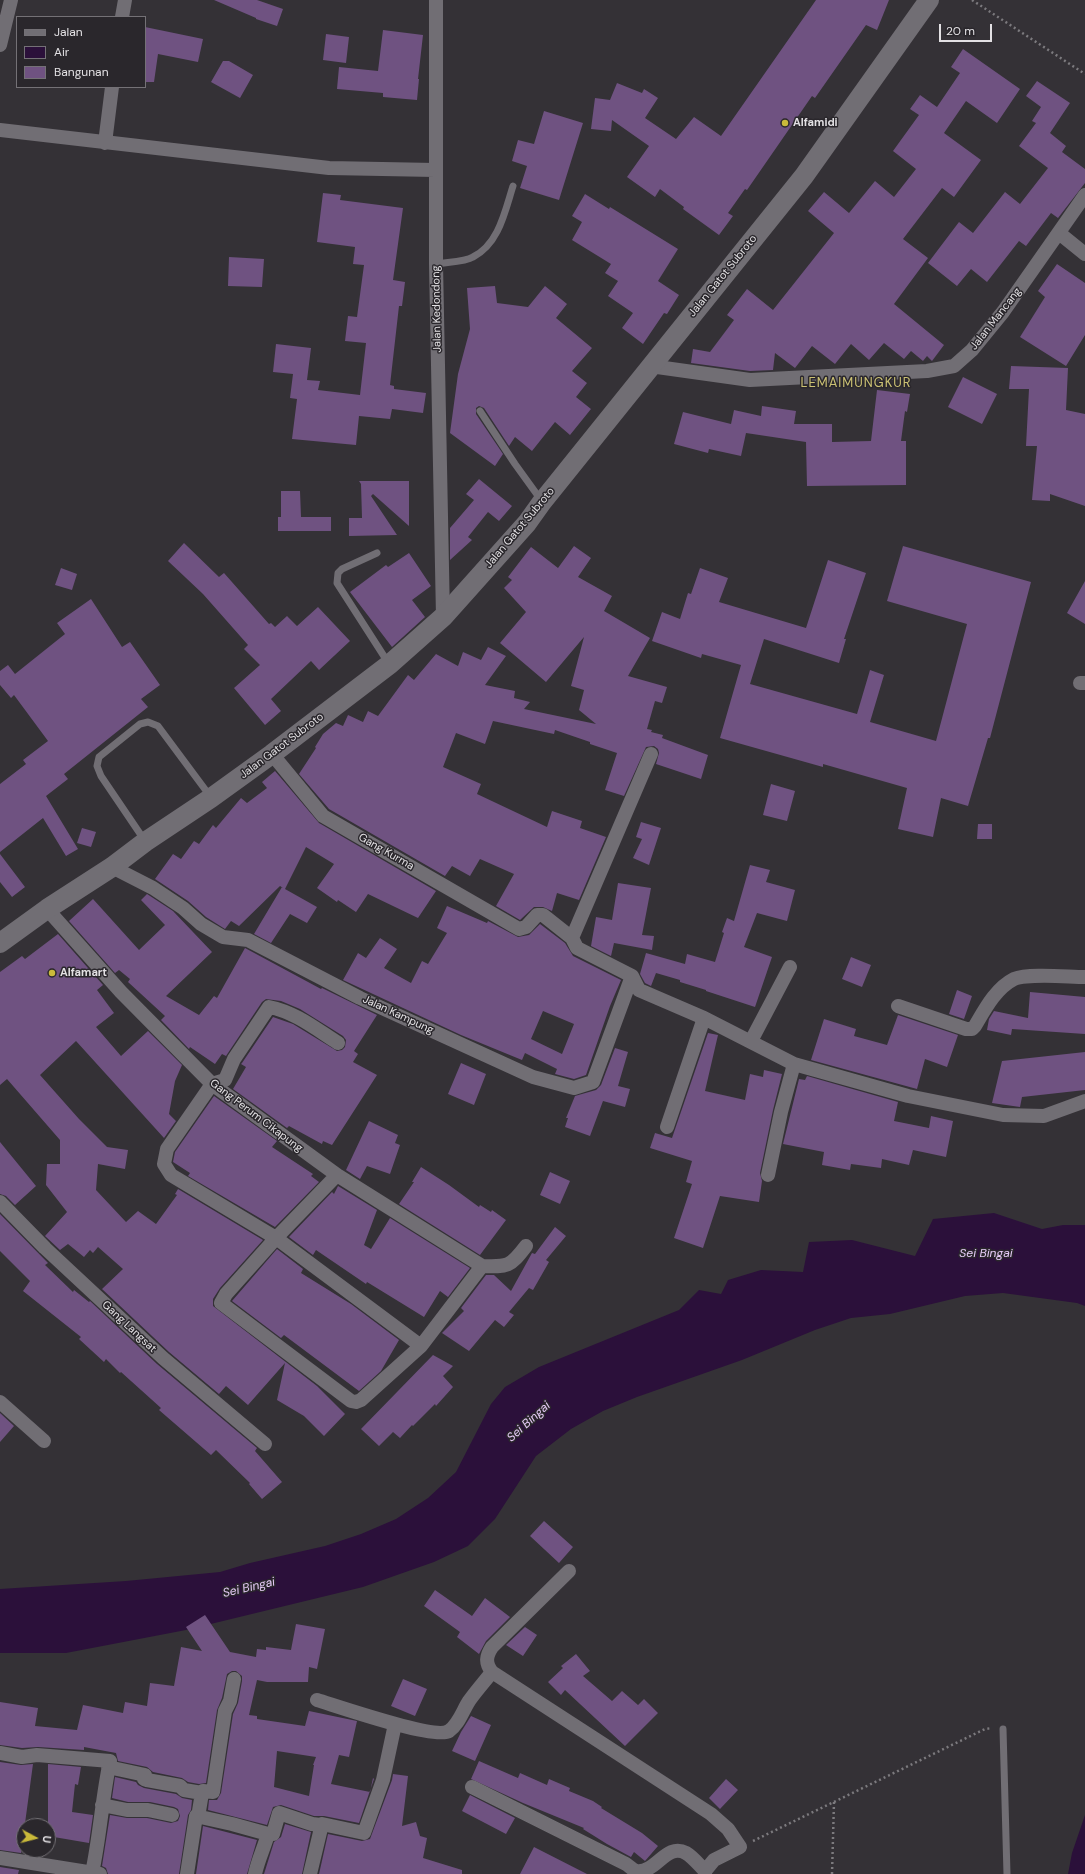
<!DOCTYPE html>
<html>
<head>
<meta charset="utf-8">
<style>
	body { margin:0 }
	#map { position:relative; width:1085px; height:1874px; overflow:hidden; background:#343136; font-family:"DM Sans",sans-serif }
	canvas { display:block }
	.legend { position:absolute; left:16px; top:16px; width:130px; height:72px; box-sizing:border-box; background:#2a272c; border:1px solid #747176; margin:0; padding:5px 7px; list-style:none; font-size:12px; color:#e3e1e4 }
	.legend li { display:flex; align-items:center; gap:8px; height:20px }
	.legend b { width:20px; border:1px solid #747176 }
	.north { position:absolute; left:16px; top:1818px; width:40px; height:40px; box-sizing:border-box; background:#2a272c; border:1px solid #747176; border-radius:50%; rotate:97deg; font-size:11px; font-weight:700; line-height:16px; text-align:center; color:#e3e1e4 }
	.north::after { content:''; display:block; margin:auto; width:14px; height:18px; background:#caba3a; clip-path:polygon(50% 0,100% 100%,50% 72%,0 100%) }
	.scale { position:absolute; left:939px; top:24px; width:53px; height:18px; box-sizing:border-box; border:2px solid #e3e1e4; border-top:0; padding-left:5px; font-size:12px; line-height:14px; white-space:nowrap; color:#e3e1e4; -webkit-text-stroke:3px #2a272c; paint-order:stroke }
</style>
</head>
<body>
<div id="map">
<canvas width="1085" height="1874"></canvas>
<ul class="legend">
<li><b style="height:5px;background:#716e74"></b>Jalan</li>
<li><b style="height:11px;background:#2b103a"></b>Air</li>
<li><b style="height:11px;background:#6f5281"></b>Bangunan</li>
</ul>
<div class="north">U</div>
<div class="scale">20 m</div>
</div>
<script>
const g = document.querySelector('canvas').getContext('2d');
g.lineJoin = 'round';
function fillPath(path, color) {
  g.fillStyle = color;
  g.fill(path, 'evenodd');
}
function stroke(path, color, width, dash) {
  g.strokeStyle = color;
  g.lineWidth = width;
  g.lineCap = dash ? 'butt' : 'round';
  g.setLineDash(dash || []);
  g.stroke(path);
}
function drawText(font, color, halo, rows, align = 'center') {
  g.font = font + ' "DM Sans",sans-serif';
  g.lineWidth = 3;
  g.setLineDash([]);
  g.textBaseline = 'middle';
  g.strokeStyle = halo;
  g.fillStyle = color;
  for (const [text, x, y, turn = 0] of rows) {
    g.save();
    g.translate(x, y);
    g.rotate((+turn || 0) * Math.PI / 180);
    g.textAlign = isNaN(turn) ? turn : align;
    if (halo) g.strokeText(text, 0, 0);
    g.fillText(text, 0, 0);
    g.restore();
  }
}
fillPath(new Path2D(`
	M994,1213L1042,1229L1063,1225H1085V1306L1077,1303L1003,1293L965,1296L890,1314L851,1318L815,1330L742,1360L637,1397L603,1411L571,1429L536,1456L495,1519L468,1546L434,1562L363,1587L186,1630L66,1653H0V1589L126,1581L220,1572L250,1563L325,1546L361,1534L396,1519L428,1498L456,1472L491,1404L505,1387L539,1367L679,1310L699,1290L721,1294L728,1280L761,1270L803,1272L809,1242L852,1240L915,1256L933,1219Z
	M1085,1815V1874H1068L1072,1853Z`), '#2b103a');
fillPath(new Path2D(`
	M214,0H257L283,9L277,26L256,19V18Z
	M816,0H889L877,30L866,25L815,98L812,96L747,190L745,189L728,213L733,216L719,235L683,209L684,207L660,189L655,197L627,177L649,146L612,120L611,131L591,129L595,98L610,100L617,83L642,93L644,89L658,98L645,118L676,139L694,117L721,136Z
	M145,27L203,39L198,62L158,54L154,82H145Z
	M383,30L423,35L418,79H419L417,100L383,97V93L337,89L339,67L378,71Z
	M326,34L349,37L346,63L323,60Z
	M963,49L1020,89L997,123L966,101L944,133L981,160L954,197L942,188L903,239L928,258L894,304L944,345L932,361L927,356L923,361L911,351L904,359L884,343L869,360L851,344L835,364L812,346L795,368L775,353L773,370L750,371L691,363L693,349L710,352L734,320L727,315L747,289L773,310L834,233L808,211L824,192L849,213L875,181L894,197L916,169L893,151L919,115L910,109L920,95L937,107L960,73L951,67Z
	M223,61H229L253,75L240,98L211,82Z
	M1037,81L1070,103L1050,133L1066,146L1062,152L1085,169V183L1058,218L1051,213L1026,246L1019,241L987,282L971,269L957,286L928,263L959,222L973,233L1005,192L1020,204L1048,168L1019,146L1036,123L1032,121L1041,107L1026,96Z
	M544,111L583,123L559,200L520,188L527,166L512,161L518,140L534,144Z
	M323,193L341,195L340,200L403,208L393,280L405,282L402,306H399L390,385L394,386V389L426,393L423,413L392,409L390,419L359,416L356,445L292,439L297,399L290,398L293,374L273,372L276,344L311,348L307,380L320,381L318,390L360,395L366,343L345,341L348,316L357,317L364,265L353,264L355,247L317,242Z
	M585,194L609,209L610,207L678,249L658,281L679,295L667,314L664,313L643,344L622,328L633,313L608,296L618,281L605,273L611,264L572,240L582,222L572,216Z
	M229,257L264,259L262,287L228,286Z
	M1057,264L1085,283V335L1066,366L1020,337L1045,297L1038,291Z
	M495,286L497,303L528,307L545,286L567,304L556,318L592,348L572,371L587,383L576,397L591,409L570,435L555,422L532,451L515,437L509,446L484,408L479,406L476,408V414L503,454L495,466L450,433L458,374L470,329L467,288Z
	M1011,366L1068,368L1066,410L1085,414V506L1050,494V501L1032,500L1037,446H1026L1029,389H1009Z
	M963,377L997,394L982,424L948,407Z
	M877,390L910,394L907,412L905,411L901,441H906V485L807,486L806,442L746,433L741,456L709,449L708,453L674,444L683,412L731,424L734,410L761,416L762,406L796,411L794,424H832V442L871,441Z
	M479,479L512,506L499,521L488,512L468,537L472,540L450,560V528L474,500L466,494Z
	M359,481H409V526L373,494L371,496L397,535L349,536V518H362L361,484Z
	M281,491H300L301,517H331V531H278V517H281Z
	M184,543L219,577L224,573L269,624L271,623L275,627L287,616L297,626L318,607L350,641L319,670L311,661L271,699L281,711L265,725L234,688L260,665L244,649L248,645L203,594L168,561Z
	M574,546L591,558L578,577L612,596L604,611L650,638L628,676L667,687L662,703L655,701L647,729L652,730L651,732L663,735L662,738L708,755L701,779L656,764L659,753L658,749L654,746L646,747L624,796L605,790L617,753L590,744V742L555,730L554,734L493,721L485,744L456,733L443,767L481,784L477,794L547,827L552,811L582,821L580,828L606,837L579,900L557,893L552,911L543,907H534L520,920L496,906L514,874L480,859L470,876L452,866L445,876L329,809L299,774L316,748L315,747L323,734L336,723L343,726L348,715L363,722L368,711L378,716L408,675L414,680L436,654L458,666L463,652L481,660L488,647L506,656L485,685L515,691L514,698L530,702L524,709L596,724L579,710L584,690L571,686L584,637L546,682L500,643L526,612L504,588L512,580L508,577L531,547L558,568Z
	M903,546L1031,582L990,738H988L968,806L941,798L933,837L898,829L907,788L823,764V767L720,738L741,665L702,654L701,658L652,641L662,612L680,619L688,593L691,594L700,568L728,578L719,602L806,628L828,560L866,573L844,639H846L839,663L764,639L750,684L857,714L870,670L884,675L870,722L936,741L967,624L887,601Z
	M409,553L431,586L412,600L425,617L392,647L350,592L386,565L388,567Z
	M61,568L77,574L72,590L55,585Z
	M1085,581V624L1067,613Z
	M91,599L122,647L130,642L160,685L141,699L148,707L64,774L68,779L46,796L78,849L66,856L43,818L0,852V784L26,764L23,760L48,741L14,695L11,698L0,685V671L8,665L15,674L65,634L57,623Z
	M275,771L319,823L436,891L418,918L368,894L356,912L338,900L337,902L317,888L334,864L306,847L285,889L317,907L307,923L290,914L271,943L254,934L282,887L283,888L280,886L239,926L231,921L225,929L206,917L188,901L155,879L173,854L181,859L194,841L199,844L213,825L216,828L241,798L247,803L267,788L262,782Z
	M771,784L795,791L787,821L763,815Z
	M641,822L661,828L649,865L633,858L642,839L636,837Z
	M978,824H992V839H977Z
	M82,828L96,832L91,847L77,843Z
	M0,854L25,887L12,897L0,882Z
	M750,865L770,870L766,882L795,890L787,921L757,913L744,947L772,957L755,1007L706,991V990L680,982V980L656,973L651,986L645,983L640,974L646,953L685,964L687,954L715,962L724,933L722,932L727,918L734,921Z
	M618,883L651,888L642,935L654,936L652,950L614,943L611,956L591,946L596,917L612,920Z
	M147,894L173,911L212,952L166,996L199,1015L214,996L217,998L245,948L321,989L322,988L377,1015L354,1051L358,1054L353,1062L377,1075L332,1145L323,1141L322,1144L289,1126L287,1128L233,1089L246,1067L241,1064L242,1063L273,1017L293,1024L337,1051L342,1050L345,1047L346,1040L343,1036L300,1009L281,1001L266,999L262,1002L226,1056L222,1054L215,1064L190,1047L189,1049L161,1020L165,1016L128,982L130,979L119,970L115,973L69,921L93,899L139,950L165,925L141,900Z
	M447,906L487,923L488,921L518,937L529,935L540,924L565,943L573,956L621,980L610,1006L586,1075L574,1079L555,1074L557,1069L525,1053L522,1060L461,1035L343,980L358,953L366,958L380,938L397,949L384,968L411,983L422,961L428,964L447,933L437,928ZM543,1011L574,1024L562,1054L531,1039Z
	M58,934L103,985L97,990L114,1013L96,1027L121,1056L148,1031L182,1065L175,1081L169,1114L176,1121L164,1138L76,1041L40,1075L79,1119L107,1147L128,1150L125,1169L98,1164L96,1190L126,1222L138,1211L156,1224L177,1195L175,1194L178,1189L263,1240L220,1288L213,1299V1306L317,1386L345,1414L324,1436L304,1416L277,1400L285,1363L248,1405L226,1386L219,1394L169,1352L102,1289L123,1269L98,1247L93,1253L90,1250L84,1257L68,1244L60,1250L45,1236L67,1212L46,1185L47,1164H60V1140L7,1079L0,1085V972L22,956L25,959Z
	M851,957L871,965L862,987L842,979Z
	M957,990L972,996L964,1019L949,1014Z
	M1030,992L1085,997V1034L1012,1029L1011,1035L987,1030L989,1019L994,1011L1028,1018Z
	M898,1015L958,1035L947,1067L925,1059L917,1089L811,1060L824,1019L856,1029L854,1036L887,1045Z
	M708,1033L718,1035L705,1091L745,1100L750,1074L763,1077L764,1070L782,1074L773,1110L760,1173L762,1181L759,1202L720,1196L703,1248L674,1238L692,1184L686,1182L692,1161L650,1148L655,1133L672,1138Z
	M615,1048L628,1052L618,1086L630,1089L625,1107L603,1101L590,1136L565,1127L568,1118H566L575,1096L596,1090L601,1085Z
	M1085,1052V1090L1022,1097L1020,1107L992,1103L1002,1061Z
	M461,1063L486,1074L474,1105L448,1094Z
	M807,1076L898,1102L894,1121L929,1128L931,1116L953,1121L946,1157L913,1150L909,1165L882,1159L881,1168L851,1164L850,1170L822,1165L824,1152L783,1144L799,1079L805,1080Z
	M214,1096L277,1141L272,1147L313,1174L311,1176L319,1182L275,1227L188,1176L190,1173L173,1162L175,1152Z
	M369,1121L398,1135L395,1143L400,1145L390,1174L367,1166L360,1179L346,1170Z
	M0,1142L36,1186L15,1205L6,1196L0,1194Z
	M421,1167L449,1185L479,1207L480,1205L491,1212L492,1210L506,1220L480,1255L399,1204L414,1182H412Z
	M550,1172L570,1181L560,1204L540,1195Z
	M338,1186L377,1210L364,1245L371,1249L390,1218L470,1268L448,1297L440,1291L424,1317L367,1282L366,1284L316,1250L313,1255L289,1237L332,1192L334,1194Z
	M0,1214L48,1263L45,1265L73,1292L74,1290L89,1302L90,1301L157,1364L257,1448L255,1451L282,1482L262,1499L249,1484L250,1483L216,1450L211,1455L159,1410L161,1408L121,1372L120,1373L106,1359L104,1362L79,1339L81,1337L23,1291L30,1281L0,1251Z
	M555,1227L566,1236L546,1260L549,1262L533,1290L529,1288L509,1312L514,1315L504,1327L495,1320L469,1351L442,1333L464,1311L461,1308L486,1275H494L511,1291L532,1253L535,1254Z
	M277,1249L303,1269L301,1273L351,1304L399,1340L381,1371L359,1391L284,1335L281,1338L232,1301Z
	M433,1355L453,1366L443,1376L453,1387L436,1406L435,1404L413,1426L412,1425L400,1438L393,1432L379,1446L361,1429Z
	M0,1413L14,1426L0,1442Z
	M544,1521L573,1547L559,1563L530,1536Z
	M435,1590L472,1616L485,1598L510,1617L486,1641L479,1654L457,1637L460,1632L424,1606Z
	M205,1615L230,1652L256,1657L257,1649L266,1650V1647L291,1650L296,1624L325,1629L317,1669L309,1667L308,1682H267L257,1680L249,1715L257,1716V1719L305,1726L309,1711L357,1721L349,1757L339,1755L331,1784L370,1792L373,1778L374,1779L359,1823L324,1816H314L281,1805L273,1807L267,1825L208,1810L209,1800H217L221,1793L233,1714L238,1703L242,1681V1676L236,1671H232L227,1674L222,1698L217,1710L206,1783L199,1784L188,1782L182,1778L153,1772L147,1767L118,1761L116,1753L84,1747V1750L38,1747L22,1748L0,1745V1702L38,1708L35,1726L77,1730L83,1705L123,1713L125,1702L147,1706L150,1683L174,1686L181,1647L202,1651L186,1627ZM277,1751L316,1757L313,1765H314L309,1796L274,1787Z
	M525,1627L537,1635L523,1656L506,1645Z
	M576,1654L590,1671L583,1676L612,1701L622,1691L638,1705L644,1699L658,1713L625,1746L565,1690L561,1695L548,1682L563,1668L561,1666Z
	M403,1679L427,1689L415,1716L391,1706Z
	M471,1716L491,1725L475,1761L452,1751L461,1732Z
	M479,1761L518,1778L520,1773L547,1785L549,1779L570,1788L569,1791L593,1801L602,1807L601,1808L642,1833L658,1846L645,1861L634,1852L631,1857L607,1844L583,1829L584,1828L523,1803L471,1779Z
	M0,1762L21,1765L33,1764L21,1853L0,1850Z
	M48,1764L81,1767L78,1785L75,1784L72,1812L93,1815L89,1843L48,1836Z
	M393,1774L408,1776L402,1826L416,1822L420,1836L427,1838L423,1858L462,1870V1874H319L328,1834L362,1841L370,1839L392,1780Z
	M115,1777L136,1782L138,1785L144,1788L176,1794L182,1798L192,1800L191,1810L188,1815L179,1874H108L106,1868L102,1866L110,1815L127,1818H147L171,1823L178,1821L180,1816L178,1809L174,1807L150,1802H128L112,1798Z
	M726,1779L738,1790L720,1809L709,1798Z
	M470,1795L515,1818L506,1834L462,1811Z
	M285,1824L311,1832L302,1874H264L274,1842L281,1837Z
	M203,1826L257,1840L247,1874H196Z
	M534,1847L587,1874H520Z
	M0,1867L19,1870L18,1874H0Z`), '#6f5281');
stroke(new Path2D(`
	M972,0L1085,74
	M753,1841L985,1729L992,1728
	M832,1874L834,1802`), '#7c7a7e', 2.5, [2, 3]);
stroke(new Path2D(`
	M436,264C446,262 465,262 473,257C499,244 505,211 513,186
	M480,411L515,464L541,500
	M377,553L342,569L338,573L337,583L389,664
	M145,841L101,776L97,766L99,757L140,724L148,722L158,726L210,796
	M1003,1729L1007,1874`), '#716e74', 7);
stroke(new Path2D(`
	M436,0V264L443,617
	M122,17L125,0
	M0,45L11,0
	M0,130L329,168L435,170
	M105,143L112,87
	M1059,233L1085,254
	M650,366L750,380L927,371L954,366L972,350L1003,312L1085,195
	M1080,683H1085
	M272,754L323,816L519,929L526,927L537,915H543L572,938L577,948L632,976L639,990L704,1018L794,1064L908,1096L1003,1115L1044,1116L1085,1101
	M112,867L153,888L183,908L201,924L223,937L248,940L360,998L533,1077L574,1088L593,1082L632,976
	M47,909L121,992L212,1084L337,1175L482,1266C508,1267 510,1267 526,1246
	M572,938L651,754
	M898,1006L966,1029H972L975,1026C985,1009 996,988 1014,979C1029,973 1068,977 1085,977
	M751,1041L790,967
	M338,1043C316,1029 295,1012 269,1007L234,1059L225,1080L212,1084L167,1149L164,1164L171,1175L276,1238L421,1346
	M667,1127L704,1018
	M337,1175L276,1238L226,1294L221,1303L351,1401L356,1402L361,1400L421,1346L482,1266
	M768,1175L781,1112L794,1064
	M0,1202L45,1248L163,1358L265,1444
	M0,1402L44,1441
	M569,1571L492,1647C486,1656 485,1663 492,1672L711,1814L728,1829L740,1847L714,1860L705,1871V1874
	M317,1700C337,1706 435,1740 449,1731C459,1724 463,1710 469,1701C476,1691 485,1681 492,1672
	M0,1753L22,1757L37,1755L110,1761C102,1798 100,1836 92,1873
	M108,1767L145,1775L144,1779L147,1780L180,1786L184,1790L202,1793L198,1817
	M472,1787L626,1864C629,1866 633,1870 636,1871C656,1874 666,1842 686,1853C693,1857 699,1865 705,1871
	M202,1793L203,1791L213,1792L225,1711L230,1701L234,1679
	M102,1805L127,1810H148L172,1815
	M0,1858L100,1874
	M187,1874L196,1816L232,1824L268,1834
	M255,1874C258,1860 264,1848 268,1834H273L279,1813L312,1824L321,1825
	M310,1874L322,1824L364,1833L383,1780L395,1724`), '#716e74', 14);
stroke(new Path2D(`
	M0,943L47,909L112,867L145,842L211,798L272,754L390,664L443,617L527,523L542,502L804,176L929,0`), '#716e74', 20);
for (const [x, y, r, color] of [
	[785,123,4,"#caba3a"],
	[52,973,4,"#caba3a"]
]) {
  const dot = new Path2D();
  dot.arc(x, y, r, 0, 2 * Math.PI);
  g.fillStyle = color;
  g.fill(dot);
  stroke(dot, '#2a272c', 1.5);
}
drawText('bold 11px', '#e3e1e4', '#2a272c', [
	["Alfamidi",793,123],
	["Alfamart",60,973]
], 'left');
drawText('11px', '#e3e1e4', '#2a272c', [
	["Jalan Gatot Subroto",723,276,-51],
	["Jalan Kedondong",437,309,-91],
	["Jalan Mancang",996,319,-52],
	["Jalan Gatot Subroto",520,528,-50],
	["Jalan Gatot Subroto",282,746,-37],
	["Gang Kurma",386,852,30],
	["Jalan Kampung",398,1015,25],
	["Gang Perum Cikapung",256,1116,37],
	["Gang Langsat",129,1327,43]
]);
drawText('italic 12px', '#e6cbf7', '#2a272c', [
	["Sei Bingai",986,1254],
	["Sei Bingai",529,1422,-42],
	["Sei Bingai",249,1588,-13]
]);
g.letterSpacing = '1px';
drawText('13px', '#ccc274', '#2a272c', [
	["LEMAIMUNGKUR",856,384]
]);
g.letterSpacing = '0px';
</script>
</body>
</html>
